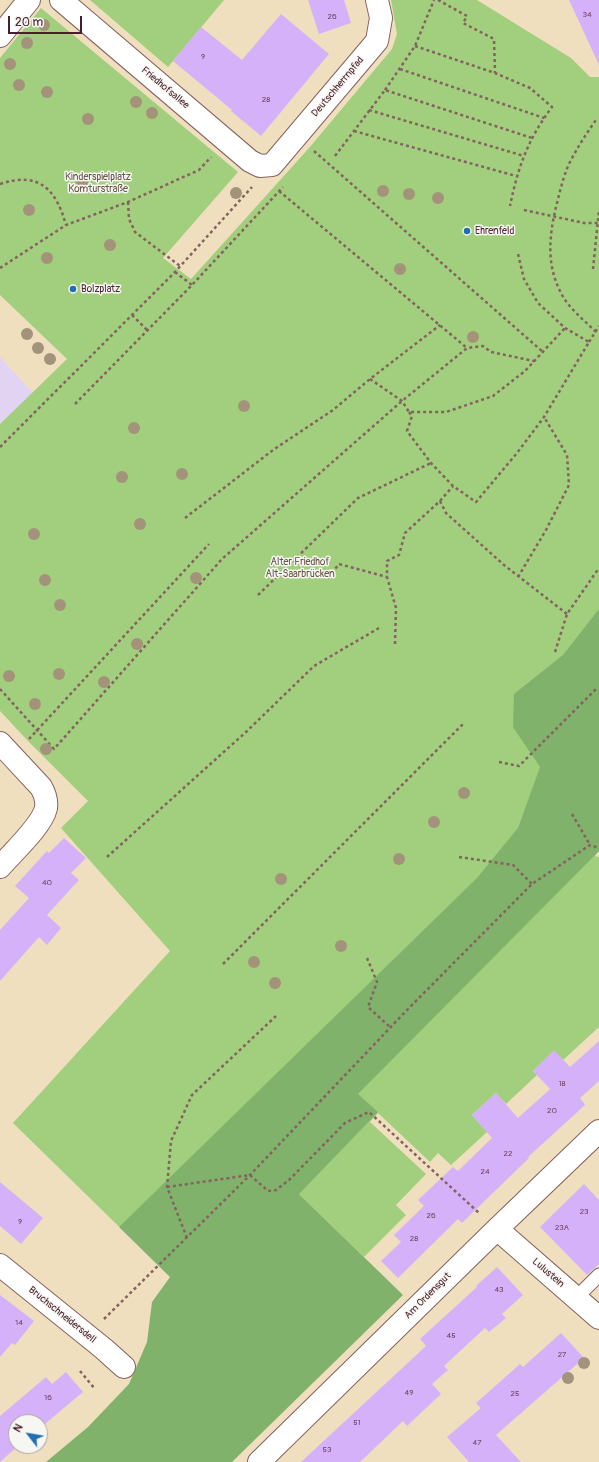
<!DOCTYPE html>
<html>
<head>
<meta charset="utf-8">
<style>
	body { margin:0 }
	#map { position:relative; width:599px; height:1462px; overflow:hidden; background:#efdfbf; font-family:Pangolin,sans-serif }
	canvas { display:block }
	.north { position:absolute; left:8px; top:1414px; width:40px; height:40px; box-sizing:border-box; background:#f6f6f2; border:1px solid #b1a0a2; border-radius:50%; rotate:301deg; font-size:11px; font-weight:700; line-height:16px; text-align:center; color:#4a1f2b }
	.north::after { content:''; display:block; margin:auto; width:14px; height:18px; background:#1f6fb2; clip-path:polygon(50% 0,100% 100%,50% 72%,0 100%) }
	.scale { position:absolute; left:8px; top:16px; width:74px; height:18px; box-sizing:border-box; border:2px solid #4a1f2b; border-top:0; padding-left:5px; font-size:12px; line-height:14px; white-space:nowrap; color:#4a1f2b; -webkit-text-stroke:3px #f6f6f2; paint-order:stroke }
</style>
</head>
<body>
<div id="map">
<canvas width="599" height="1462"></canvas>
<div class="north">N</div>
<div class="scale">20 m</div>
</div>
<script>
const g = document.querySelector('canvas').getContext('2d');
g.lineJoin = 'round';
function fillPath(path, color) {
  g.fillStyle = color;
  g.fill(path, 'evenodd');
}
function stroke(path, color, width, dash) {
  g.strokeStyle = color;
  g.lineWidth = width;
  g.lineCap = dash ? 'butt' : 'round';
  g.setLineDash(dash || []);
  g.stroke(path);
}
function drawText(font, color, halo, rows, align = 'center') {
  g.font = font + ' Pangolin,sans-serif';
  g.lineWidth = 3;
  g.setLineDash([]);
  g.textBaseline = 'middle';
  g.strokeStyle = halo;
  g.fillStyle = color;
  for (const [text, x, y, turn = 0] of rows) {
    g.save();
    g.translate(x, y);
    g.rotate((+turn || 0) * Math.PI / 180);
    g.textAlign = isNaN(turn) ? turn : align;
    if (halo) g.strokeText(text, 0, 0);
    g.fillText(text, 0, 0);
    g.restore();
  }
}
fillPath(new Path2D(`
	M0,357L33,393L0,424Z`), '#e3d3f2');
fillPath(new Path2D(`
	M90,0H224L168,67Z
	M391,0H477L571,58L590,77H599V851L595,856L599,857V1027L563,1060L554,1051L533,1071L537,1075L506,1104L496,1093L472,1115L487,1132L451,1165L438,1153L430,1162L378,1113L370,1122L426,1174L396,1205L406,1215L364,1257L299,1194L194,1300L13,1123L170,951L61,828L88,801L28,741L0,711V424L67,359L0,295V58L41,8L238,172L163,258L191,279L309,148L392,49L397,34Z`), '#a2cf7d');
fillPath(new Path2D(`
	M599,609V851L358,1094L378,1112L299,1194L403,1295L232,1462H46L88,1427L129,1384L147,1342L152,1302L170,1277L119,1227L477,878L518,828L540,767L513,727L514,694L563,655Z`), '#81b26c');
fillPath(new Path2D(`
	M308,0H344L351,23L319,34Z
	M569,0H599V65Z
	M281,14L329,54L261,136L231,111L232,110L173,61L201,27L242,60Z
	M64,838L86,858L71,873L79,880L47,915L61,928L47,945L39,937L0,981V930L29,898L15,886L47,851L49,853Z
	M599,1041V1081L580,1098L585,1105L528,1157L529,1158L462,1223L458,1219L398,1278L381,1261L401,1242L394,1235L424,1206L418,1200L453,1167L458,1171L492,1138L472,1115L496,1093L518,1118L550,1089L533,1071L554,1050L570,1067Z
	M0,1182L43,1218L21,1244L0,1226Z
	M584,1184L599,1200V1264L587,1275L540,1227Z
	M497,1267L523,1295L502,1314L506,1318L489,1332L485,1328L444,1366L448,1370L432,1384L441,1394L407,1426L403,1421L360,1462H301L426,1346L420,1339L477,1287L476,1286Z
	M0,1295L34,1321L15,1345L12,1343L0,1357Z
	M561,1333L584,1358L496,1435L521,1462H469L447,1437L481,1408L476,1403L520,1364L523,1367Z
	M66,1372L83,1392L40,1428V1422H16V1446H18L0,1462V1416L46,1377L52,1384Z`), '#d5b1fa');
const lane = new Path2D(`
	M576,1298L599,1275`);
const street = new Path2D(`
	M61,0L250,161L260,166L272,165L377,41L381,18L377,0
	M0,36L29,0
	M0,743L41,787C45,794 47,801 46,808C42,826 12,853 0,867
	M497,1229L599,1318
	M0,1265L104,1349L124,1367
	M259,1462L497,1229L599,1131`);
stroke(lane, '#84625f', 15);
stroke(street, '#84625f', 24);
stroke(new Path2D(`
	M438,0L467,16L463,23L494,39L495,73
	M415,46L495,73L530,88L552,107C528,139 518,167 510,206
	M400,69L544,118
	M385,90L415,46L434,0
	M369,110L524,156
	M354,131L516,176
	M314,151L543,352
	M335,156L385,90L532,138
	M0,184C39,171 56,189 66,225
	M279,191L467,348
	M128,202L129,219L135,232L180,266
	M524,210L584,223H599
	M0,268L66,225L128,202L199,170L211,157
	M593,269L599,210
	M175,272L192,285
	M132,315L148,331
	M596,332C583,319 568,308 560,291C545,261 550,230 558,199C561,187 564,175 569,164C577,148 586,134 596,120
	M589,342L599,326
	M370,379L402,401L409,412H446L493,396L525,371L565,328
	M75,404L192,285L283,187
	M409,412L412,416L407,431L431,463L453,486L476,502L517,453L544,417L589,342L565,328L538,303L524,279L518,254
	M0,447L175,272L252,187
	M440,501L446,513L504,565L567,614
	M185,518L273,450L333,410L370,379L440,325
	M518,577L546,530L569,485L567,455L544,417
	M328,578L339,564L387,577
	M258,595L358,498L431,463
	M395,644L396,608L387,577V561L399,555L405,533L440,501L453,486
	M555,652L567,614L599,568
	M0,689L54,749L222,559L402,401L467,348L483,346L491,352L534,361
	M29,739L209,544
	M499,762L519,766L595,690L599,691
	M572,814L590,845
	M107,857L246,732L314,666L379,628
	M459,857L513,865L532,884
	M367,958L377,982L368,1007L390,1027
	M223,964L463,724
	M167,1187L250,1175L268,1191L276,1190L289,1180L345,1123L369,1112L479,1213
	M187,1238L167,1187L171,1141L192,1095L276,1016
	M104,1319L250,1175L407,1010L532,884L590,845L599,848
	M80,1371L95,1389`), '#84625f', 2.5, [3, 3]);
stroke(lane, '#fff', 13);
stroke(street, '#fff', 22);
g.fillStyle = '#a3937b';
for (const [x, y] of [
	[44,25],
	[27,43],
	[10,64],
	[19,85],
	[47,92],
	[136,102],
	[152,113],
	[88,119],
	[82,182],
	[383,191],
	[236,193],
	[409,194],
	[438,198],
	[29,210],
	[110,245],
	[47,258],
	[400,269],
	[27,334],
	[473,337],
	[38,348],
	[50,359],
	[244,406],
	[134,428],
	[182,474],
	[122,477],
	[140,524],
	[34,534],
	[196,578],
	[45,580],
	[60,605],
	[137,644],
	[59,674],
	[9,676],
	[104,682],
	[35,704],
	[46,749],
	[464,793],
	[434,822],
	[399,859],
	[281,879],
	[341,946],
	[254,962],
	[275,983],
	[584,1363],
	[568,1378]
]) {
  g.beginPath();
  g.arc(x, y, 6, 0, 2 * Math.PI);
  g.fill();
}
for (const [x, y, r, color] of [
	[467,231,4,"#1f6fb2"],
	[73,289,4,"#1f6fb2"]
]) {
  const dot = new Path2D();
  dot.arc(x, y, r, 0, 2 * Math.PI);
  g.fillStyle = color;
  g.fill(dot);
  stroke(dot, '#f6f6f2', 1.5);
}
drawText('8px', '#6d445f', null, [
	["34",587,15],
	["26",332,17],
	["9",203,57],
	["28",266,100],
	["40",47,883],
	["18",562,1084],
	["20",552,1111],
	["22",508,1154],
	["24",485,1172],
	["23",584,1212],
	["26",431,1216],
	["9",20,1222],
	["23A",562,1228],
	["28",414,1239],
	["43",499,1290],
	["14",19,1323],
	["45",451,1336],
	["27",562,1355],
	["49",409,1393],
	["25",515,1394],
	["16",48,1398],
	["51",357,1423],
	["47",477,1443],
	["53",327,1450]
]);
drawText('10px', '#4a1f2b', '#f6f6f2', [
	["Deutschherrnpfad",338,87,-50],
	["Friedhofsallee",165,88,40],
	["Lulustein",548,1273,41],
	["Am Ordensgut",428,1296,-45],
	["Bruchschneidersdell",62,1315,39]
]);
drawText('10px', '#645444', '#f6f6f2', [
	["Kinderspielplatz",98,177],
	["Komturstraße",98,189],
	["Alter Friedhof",300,562],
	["Alt-Saarbrücken",300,574]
]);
drawText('10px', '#4a1f2b', '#f6f6f2', [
	["Ehrenfeld",475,231],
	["Bolzplatz",81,289]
], 'left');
</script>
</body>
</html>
